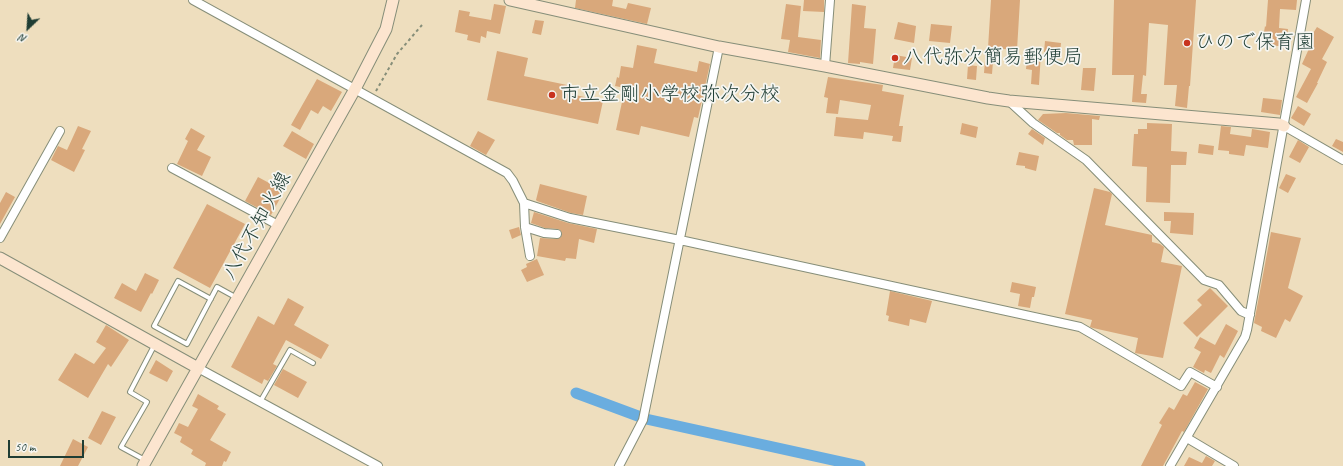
<!DOCTYPE html>
<html>
<head>
<meta charset="utf-8">
<style>
	body { margin:0 }
	#map { position:relative; width:1343px; height:466px; overflow:hidden; background:#eedebe; font-family:Caveat,sans-serif }
	canvas { display:block }
	.north { position:absolute; left:8px; top:8px; width:40px; height:40px; -webkit-text-stroke:3px #f6f6f2; paint-order:stroke; rotate:205deg; font-size:11px; font-weight:700; line-height:16px; text-align:center; color:#1f3d34 }
	.north::after { content:''; display:block; margin:auto; width:14px; height:18px; background:#1f3d34; clip-path:polygon(50% 0,100% 100%,50% 72%,0 100%) }
	.scale { position:absolute; left:8px; top:440px; width:76px; height:18px; box-sizing:border-box; border:2px solid #1f3d34; border-top:0; padding-left:5px; font-size:12px; line-height:14px; white-space:nowrap; color:#1f3d34; -webkit-text-stroke:3px #f6f6f2; paint-order:stroke }
</style>
</head>
<body>
<div id="map">
<canvas width="1343" height="466"></canvas>
<div class="north">N</div>
<div class="scale">50 m</div>
</div>
<script>
const g = document.querySelector('canvas').getContext('2d');
g.lineJoin = 'round';
function stroke(path, color, width, dash) {
  g.strokeStyle = color;
  g.lineWidth = width;
  g.lineCap = dash ? 'butt' : 'round';
  g.setLineDash(dash || []);
  g.stroke(path);
}
function fillPath(path, color) {
  g.fillStyle = color;
  g.fill(path, 'evenodd');
}
function drawText(font, color, halo, rows, align = 'center') {
  g.font = font + ' Caveat,"Klee One",sans-serif';
  g.lineWidth = 3.5;
  g.setLineDash([]);
  g.textBaseline = 'middle';
  g.strokeStyle = halo;
  g.fillStyle = color;
  for (const [text, x, y, turn = 0] of rows) {
    g.save();
    g.translate(x, y);
    g.rotate((+turn || 0) * Math.PI / 180);
    g.textAlign = isNaN(turn) ? turn : align;
    if (halo) g.strokeText(text, 0, 0);
    g.fillText(text, 0, 0);
    g.restore();
  }
}
stroke(new Path2D(`
	M576,393L646,419L860,466`), '#6aaddf', 11);
fillPath(new Path2D(`
	M576,0H613L612,6L626,9L628,3L651,8L647,24L575,8Z
	M804,0H824V12L803,11Z
	M991,0H1020L1017,50L988,48Z
	M1114,0H1196L1190,86H1189L1187,108L1175,106L1177,85H1164L1168,25L1149,23L1146,76L1143,75L1141,94H1147L1146,103L1132,102L1134,75H1112Z
	M1268,0H1297L1296,10L1280,9L1279,28L1288,29L1286,47L1262,44L1265,26L1266,27Z
	M494,4L506,6L500,34L487,31L486,38L481,36L480,43L467,40L468,35L455,32L459,10L470,12L469,16L491,20Z
	M786,4L801,6L798,37L821,40L820,58L788,52L790,40L781,39Z
	M852,4L866,6L864,28L876,29L873,64L860,62V64L848,63Z
	M535,20L544,21L541,35L532,33Z
	M898,22L916,26L914,43L894,39Z
	M931,24L952,26L950,43L929,41Z
	M1317,27L1334,37L1322,59L1327,62L1317,83H1318L1307,103L1296,97L1311,69L1302,64L1313,40L1310,38Z
	M1045,41L1061,43L1060,54L1044,52Z
	M637,45L657,49L654,63L697,72L699,61L710,64L698,118L694,117L689,137L641,126L639,135L616,130L625,88L615,86L617,77L619,78L621,66L633,68Z
	M986,48L994,49L992,74L984,73Z
	M497,51L528,58L524,76L567,85L566,93L603,101L598,124L487,100Z
	M1028,51L1041,52L1039,85L1031,84L1032,70L1026,69Z
	M895,55L912,58L910,70L893,68Z
	M968,65L977,66L976,80L967,79Z
	M1083,68H1096L1094,91L1081,90Z
	M828,77L883,85L882,91L904,95L899,126H903L901,142L892,141L893,136L864,132L863,139L834,136L836,117L868,120L871,105L840,100L838,114L826,113L828,98L824,97Z
	M317,79L342,92L331,111L323,106L318,114L311,110L300,130L291,125Z
	M1263,98L1282,100L1280,115L1261,112Z
	M1298,106L1311,114L1304,126L1291,118Z
	M1066,113L1100,116L1099,120L1092,119V145H1074L1073,140H1067L1060,135V133H1057L1038,120L1043,114Z
	M962,123L978,127L976,138L960,134Z
	M1147,123L1172,124L1171,151L1187,152L1186,165H1171L1170,203L1146,202L1147,167L1132,166L1134,134H1138V129H1147Z
	M78,126L91,131L82,149L85,150L74,172L51,160L58,146L67,150Z
	M1221,126L1231,127L1230,134L1251,137L1252,129L1270,132L1268,148L1246,145L1244,156L1229,154V151L1218,150Z
	M191,128L205,136L197,150L211,157L202,176L177,164L188,141L185,139Z
	M1032,129L1045,138L1043,145L1028,134Z
	M292,131L314,144L306,159L283,146Z
	M478,131L495,140L486,155L470,146Z
	M1336,139L1343,142V152L1332,146Z
	M1298,140L1309,147L1300,163L1289,157Z
	M1199,144L1214,146L1213,155L1198,153Z
	M1019,152L1039,156L1036,171L1025,168V166L1016,165Z
	M1286,174L1296,178L1288,193L1279,188Z
	M258,177L284,191L271,215L245,201Z
	M540,184L587,196L583,215L571,213L537,201L536,200Z
	M1094,188L1110,192L1112,194L1105,225L1152,235V242L1160,244L1164,247L1161,262L1182,266L1163,358L1135,353L1138,338L1093,328L1090,327L1092,320L1065,314Z
	M6,192L15,197L0,224V203Z
	M207,204L245,224L210,288L173,268Z
	M534,212L568,223L597,229L594,243L579,239L576,259L566,258L565,261L537,256L540,238L557,239L561,237L562,234L560,230L558,229L545,228L531,223Z
	M1164,212L1194,213L1193,235L1170,233L1171,221H1164Z
	M519,227L521,235L512,239L509,230Z
	M1271,232L1301,238L1288,288L1303,296L1290,322L1285,319L1276,338L1261,331L1262,327L1254,323Z
	M537,259L544,275L527,282L521,270L527,267L526,264Z
	M145,273L159,280L152,294L151,293L141,312L114,298L122,283L136,291Z
	M1012,282L1036,287L1034,297H1032L1030,308L1018,306L1020,294L1010,292Z
	M1210,288L1228,306L1197,337L1183,323L1202,305L1197,300Z
	M890,291L932,301L926,323L910,319L909,326L888,321L889,316L886,315Z
	M288,298L304,307L294,325L329,345L321,359L286,340L273,364L277,366L268,381L264,379L262,384L231,367L258,316L274,325Z
	M1226,324L1238,331L1224,358L1220,355L1211,373L1205,370L1204,373L1193,367L1201,352L1194,348L1200,337L1215,345Z
	M106,325L129,340L111,367L108,364L88,398L58,380L75,353L94,364L106,348L96,342Z
	M156,360L173,371L167,382L149,373Z
	M283,369L307,382L298,398L274,385Z
	M1195,382L1208,389L1184,432L1182,431L1163,466H1141L1162,425L1159,423L1169,407L1174,410L1183,394L1187,396Z
	M198,394L219,406L217,409L226,414L210,440L231,452L226,462L224,461L222,466H205L206,463L191,454L193,450L180,442L182,437L174,433L179,423L188,427L198,409L192,406Z
	M102,411L116,417L101,445L88,438Z
	M73,439L88,447L78,466H60Z
	M1206,456L1215,461L1212,466H1184L1189,457L1202,463Z`), '#d9a87b');
const lane = new Path2D(`
	M211,299L178,281L154,326L187,344C197,325 207,306 217,287L237,298
	M260,402L290,350L313,363
	M145,460L121,447L147,402L130,392L155,344`);
const street = new Path2D(`
	M193,0L507,173L513,181L524,203L570,218L680,240L1080,327L1181,386L1190,372L1217,387
	M825,66L830,0
	M1009,101L1033,123L1086,160L1204,280L1219,285L1241,311L1250,315
	M1284,126L1343,160
	M172,168L278,225
	M524,203L525,227L530,256
	M525,227L544,233L557,234
	M0,238L60,131
	M198,368L378,466
	M1187,438L1234,466
	M619,466L643,420L719,47
	M1170,466L1245,337L1247,330L1306,0`);
const secondary = new Path2D(`
	M510,0L719,47L825,66L988,98L1009,101L1279,124L1284,126
	M0,258L198,368
	M143,466L355,89L386,29L393,0`);
stroke(lane, '#868e79', 6);
stroke(street, '#868e79', 10);
stroke(secondary, '#868e79', 13);
stroke(new Path2D(`
	M376,91L397,54L422,25`), '#868e79', 2, [3, 3]);
stroke(lane, '#fff', 4);
stroke(street, '#fff', 8);
stroke(secondary, '#fce5cf', 11);
for (const [x, y, r, color] of [
	[1187,43,4,"#c8321e"],
	[895,58,4,"#c8321e"],
	[552,95,4,"#c8321e"]
]) {
  const dot = new Path2D();
  dot.arc(x, y, r, 0, 2 * Math.PI);
  g.fillStyle = color;
  g.fill(dot);
  stroke(dot, '#f6f6f2', 1.5);
}
drawText('20px', '#1f3d34', '#f6f6f2', [
	["ひので保育園",1195,43],
	["八代弥次簡易郵便局",903,58],
	["市立金剛小学校弥次分校",560,95]
], 'left');
drawText('20px', '#1f3d34', '#f6f6f2', [
	["八代不知火線",257,226,-61]
]);
</script>
</body>
</html>
